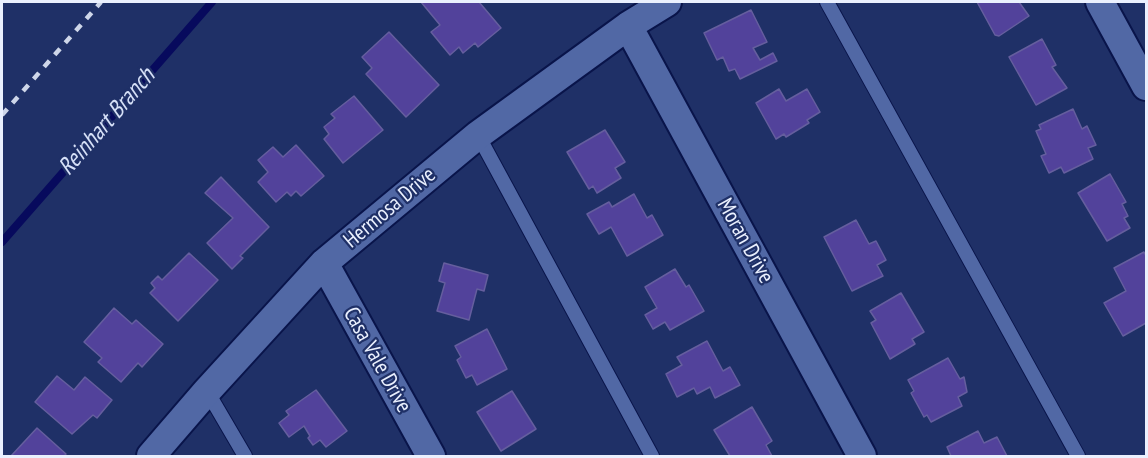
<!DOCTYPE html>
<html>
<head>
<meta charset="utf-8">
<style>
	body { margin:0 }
	#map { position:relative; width:1148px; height:458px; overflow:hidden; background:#1f3067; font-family:"PT Sans Narrow",sans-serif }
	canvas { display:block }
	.frame { position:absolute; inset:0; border:3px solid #eaf0fe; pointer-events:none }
</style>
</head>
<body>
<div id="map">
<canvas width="1148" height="458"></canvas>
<div class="frame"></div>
</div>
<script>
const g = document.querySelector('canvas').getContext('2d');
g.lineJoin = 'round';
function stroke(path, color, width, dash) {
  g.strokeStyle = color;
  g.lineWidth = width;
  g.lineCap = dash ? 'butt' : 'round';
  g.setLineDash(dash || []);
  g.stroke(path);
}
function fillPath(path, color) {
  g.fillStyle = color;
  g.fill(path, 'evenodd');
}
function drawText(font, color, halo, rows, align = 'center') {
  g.font = font + ' "PT Sans Narrow",sans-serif';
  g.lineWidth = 4.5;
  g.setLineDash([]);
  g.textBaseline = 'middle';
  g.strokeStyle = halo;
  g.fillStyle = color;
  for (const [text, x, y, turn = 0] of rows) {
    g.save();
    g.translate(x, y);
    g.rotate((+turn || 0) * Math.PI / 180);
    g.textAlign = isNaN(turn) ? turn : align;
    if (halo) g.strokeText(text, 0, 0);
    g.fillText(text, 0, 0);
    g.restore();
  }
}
stroke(new Path2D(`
	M2,242L212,2`), '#070a5d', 8);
const building = new Path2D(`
	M421,2H479L501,28L478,47L475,43L463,53L459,47L450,55L431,32L440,25Z
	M977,2H1019L1029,16L999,36L995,35Z
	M751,10L767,42L753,48L760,60L773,53L777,61L740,79L735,69L729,71L723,57L717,60L704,33Z
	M389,32L439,85L406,117L366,74L372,68L362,57Z
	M1042,39L1056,65L1052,67L1067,88L1036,105L1009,57Z
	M779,89L786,101L807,89L820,112L807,120L809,123L786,137L784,134L776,139L756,103Z
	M354,96L383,130L343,163L324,139L329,134L324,127L335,118L331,114Z
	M1073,109L1082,129L1087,126L1096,145L1088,148L1093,159L1064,173L1061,167L1049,173L1041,156L1046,154L1036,131L1041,129L1039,125Z
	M605,130L625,162L615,168L621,178L597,193L593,186L589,189L567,152Z
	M296,145L324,176L301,196L296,191L291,196L287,192L276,202L258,182L268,172L258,160L273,147L283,157Z
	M1110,174L1126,202L1122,204L1128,216L1124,218L1130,228L1107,241L1078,193Z
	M221,177L269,227L240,256L243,258L232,269L207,243L233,218L205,193Z
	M634,194L647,218L652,215L663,235L627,256L611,227L599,234L587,214L609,202L612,207Z
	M856,220L869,244L876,241L886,260L877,265L883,276L852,291L824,237Z
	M1144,252L1146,256V323L1123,336L1104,303L1126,291L1114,268Z
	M189,253L218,280L178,321L150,293L155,288L151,283L158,276L162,280Z
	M444,263L488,275L484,291L477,289L469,320L437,311L445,283L439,281Z
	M675,269L686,287L689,285L704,311L670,330L665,322L653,329L645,315L657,308L645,287Z
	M901,293L924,332L912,339L915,344L890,359L871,323L876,320L870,311Z
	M114,308L132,324L136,320L163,344L142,367L138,363L121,382L98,362L102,358L84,342Z
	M487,329L507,369L477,385L472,375L466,378L457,360L461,357L455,346Z
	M707,341L723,371L730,367L740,385L715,398L710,387L697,394L694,388L677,397L666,374L682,365L677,357Z
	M948,358L960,379L964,377L967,392L958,397L962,406L931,422L927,415L924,417L911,393L914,391L908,380Z
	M57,376L74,390L85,377L112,400L97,418L93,415L72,434L35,402Z
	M316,390L347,431L326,447L320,440L313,445L308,438L310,436L304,426L289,437L279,423L289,415L286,411Z
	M512,391L536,429L501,451L477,412Z
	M752,407L772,441L766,445L772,456H730L714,430Z
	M37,428L66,454L64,456H11Z
	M978,431L984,443L997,437L1007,456H951L947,447Z`);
fillPath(building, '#52429b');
stroke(building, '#655e9e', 1.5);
const service = new Path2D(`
	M827,2L1078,456
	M478,135L652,456
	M207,391L245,456`);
const minor = new Path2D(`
	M1100,2L1146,86
	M628,26L862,456
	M324,263L431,456
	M151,456L207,391L324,263L478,135L628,26L667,2`);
stroke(service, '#09144a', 16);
stroke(minor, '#09144a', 32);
stroke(service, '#5168a5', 14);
stroke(minor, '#5168a5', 28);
stroke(new Path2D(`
	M2,115L101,2`), '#ced6e9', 4.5, [8, 8]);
drawText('22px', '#eaf0fe', '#1f3067', [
	["Hermosa Drive",390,208,-40],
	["Moran Drive",745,241,61],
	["Casa Vale Drive",377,360,61]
]);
drawText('italic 24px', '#d6e0f7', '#1f3067', [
	["Reinhart Branch",107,122,-49]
]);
</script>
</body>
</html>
